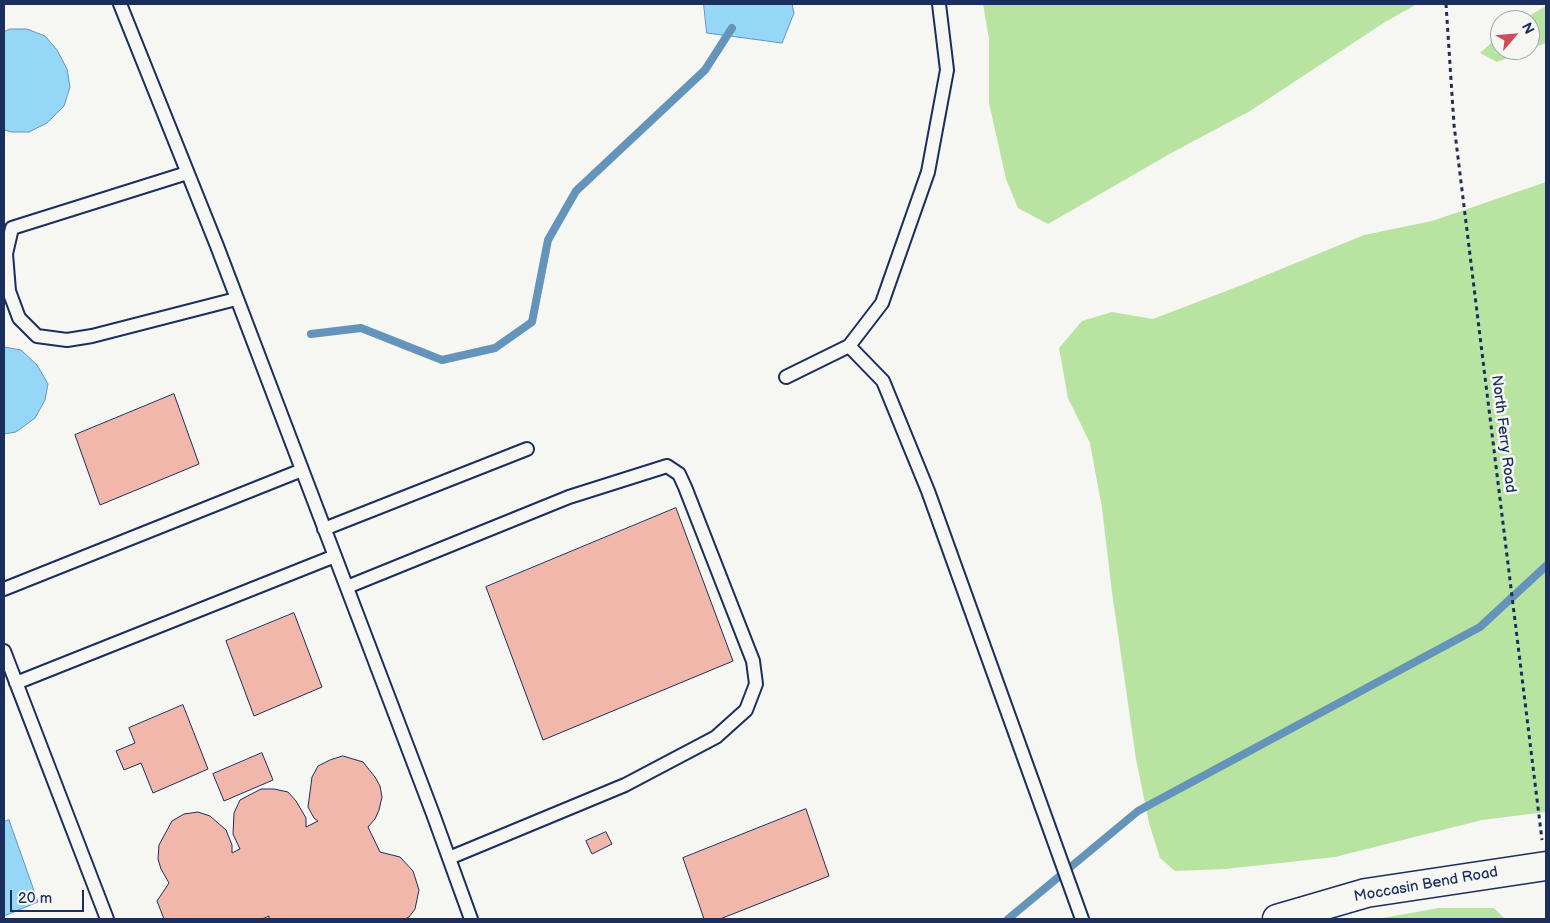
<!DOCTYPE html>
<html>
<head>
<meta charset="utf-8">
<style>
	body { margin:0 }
	#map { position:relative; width:1550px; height:923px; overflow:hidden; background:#f6f6f2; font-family:"Balsamiq Sans",sans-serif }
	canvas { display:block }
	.frame { position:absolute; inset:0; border:5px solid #1b2f5e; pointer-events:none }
	.north { position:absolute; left:1490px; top:10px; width:50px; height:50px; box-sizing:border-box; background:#f6f6f2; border:1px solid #9ea6b7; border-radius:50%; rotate:63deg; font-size:14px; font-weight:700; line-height:20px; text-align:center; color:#1b2f5e }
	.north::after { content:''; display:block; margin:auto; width:18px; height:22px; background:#d1495b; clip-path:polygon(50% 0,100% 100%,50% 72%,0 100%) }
	.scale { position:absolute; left:10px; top:890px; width:74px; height:22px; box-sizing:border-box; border:2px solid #1b2f5e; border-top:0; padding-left:6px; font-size:15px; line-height:18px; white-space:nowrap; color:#1b2f5e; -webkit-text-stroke:4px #f6f6f2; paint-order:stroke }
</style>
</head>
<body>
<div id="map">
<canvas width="1550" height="923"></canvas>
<div class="frame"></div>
<div class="north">N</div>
<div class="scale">20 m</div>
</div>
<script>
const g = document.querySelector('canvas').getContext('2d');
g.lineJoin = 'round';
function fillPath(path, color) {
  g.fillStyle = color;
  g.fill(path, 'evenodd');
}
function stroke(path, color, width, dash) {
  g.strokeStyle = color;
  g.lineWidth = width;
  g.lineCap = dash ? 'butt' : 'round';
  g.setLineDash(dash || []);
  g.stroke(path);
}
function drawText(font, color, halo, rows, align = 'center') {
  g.font = font + ' "Balsamiq Sans",sans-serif';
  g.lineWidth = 5;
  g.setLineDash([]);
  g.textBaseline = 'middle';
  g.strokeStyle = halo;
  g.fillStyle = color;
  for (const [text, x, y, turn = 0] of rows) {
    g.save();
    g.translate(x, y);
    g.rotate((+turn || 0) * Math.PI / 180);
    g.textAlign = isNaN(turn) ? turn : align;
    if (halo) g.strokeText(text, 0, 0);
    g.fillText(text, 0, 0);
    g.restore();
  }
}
fillPath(new Path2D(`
	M983,4H1417L1385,22L1250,111L1173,152L1048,224L1018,208L1006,179L989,103V39Z
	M1546,6V43L1530,49V20H1522Z
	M1500,35V50H1529L1497,62L1480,53Z
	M1546,182V812L1482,820L1335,857L1225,869L1175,871L1160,858L1149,823L1136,759L1112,592L1102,508L1090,443L1068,398L1059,348L1082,321L1112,312L1153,319L1247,283L1364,235L1432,221Z
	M1439,908H1494L1505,919H1377Z`), '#b8e3a1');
const water = new Path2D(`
	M704,4H792L794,13L782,43L707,33Z
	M10,29H27L45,36L57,50L67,69L70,87L64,106L47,123L29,132H12L4,130V32Z
	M4,347L21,350L37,365L48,384L45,400L35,418L16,432L4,434Z
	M9,820L38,902L4,916V822Z`);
fillPath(water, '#96d7f8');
stroke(water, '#6594ba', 1);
stroke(new Path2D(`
	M311,334L361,328L442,360L495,348L532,322L548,240L576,191L705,70L732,28
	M1008,919L1138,811L1480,627L1546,566`), '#6594ba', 8);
const building = new Path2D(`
	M174,394L199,464L100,505L75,435Z
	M676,508L733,661L543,740L486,587Z
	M294,613L322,687L254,716L226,641Z
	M183,705L208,769L153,793L141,763L124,770L116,751L135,743L129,728Z
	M262,753L273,780L224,801L213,774Z
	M343,756L363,762L375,777L380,786L382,797L379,810L375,819L368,827L380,852L400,857L413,871L419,890L415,909L409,917L405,919H269V916L262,919H164L157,901L169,883L161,869L158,859L159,845L172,821L184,814L198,812L210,816L226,830L232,845V853L240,849L233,834L234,813L240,800L261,789H274L288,792L296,801L306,818V827L318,821L314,818L308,807L312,777L318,766L330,760Z
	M806,809L829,876L720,919H704L683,858Z
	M606,832L612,844L592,854L586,841Z`);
fillPath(building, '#f1b7ab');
stroke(building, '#1b2f5e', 1);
const lane = new Path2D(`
	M120,4L217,246L433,814L471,919
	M187,173L12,228L6,254L9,291L19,318L37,336L67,340L92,336L236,299
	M849,346L883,381L928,491L1082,919
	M786,377L849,346L882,303L928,172L947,70L939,4
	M324,529L527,449
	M347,587L569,497L667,466L679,474L685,487L753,661L756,684L746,710L716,737L625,785L449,858
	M4,589L302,470
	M4,651L107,919
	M16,683L335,556`);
const secondary = new Path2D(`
	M1277,919L1366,893L1546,866`);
stroke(lane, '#1b2f5e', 16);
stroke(secondary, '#1b2f5e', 31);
stroke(new Path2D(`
	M1446,4L1454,125L1542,840`), '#1b2f5e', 3, [4, 4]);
stroke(lane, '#f6f6f2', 12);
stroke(secondary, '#f6f6f2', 28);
drawText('15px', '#1b2f5e', '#f6f6f2', [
	["North Ferry Road",1503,434,83],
	["Moccasin Bend Road",1426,885,-10]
]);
</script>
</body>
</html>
